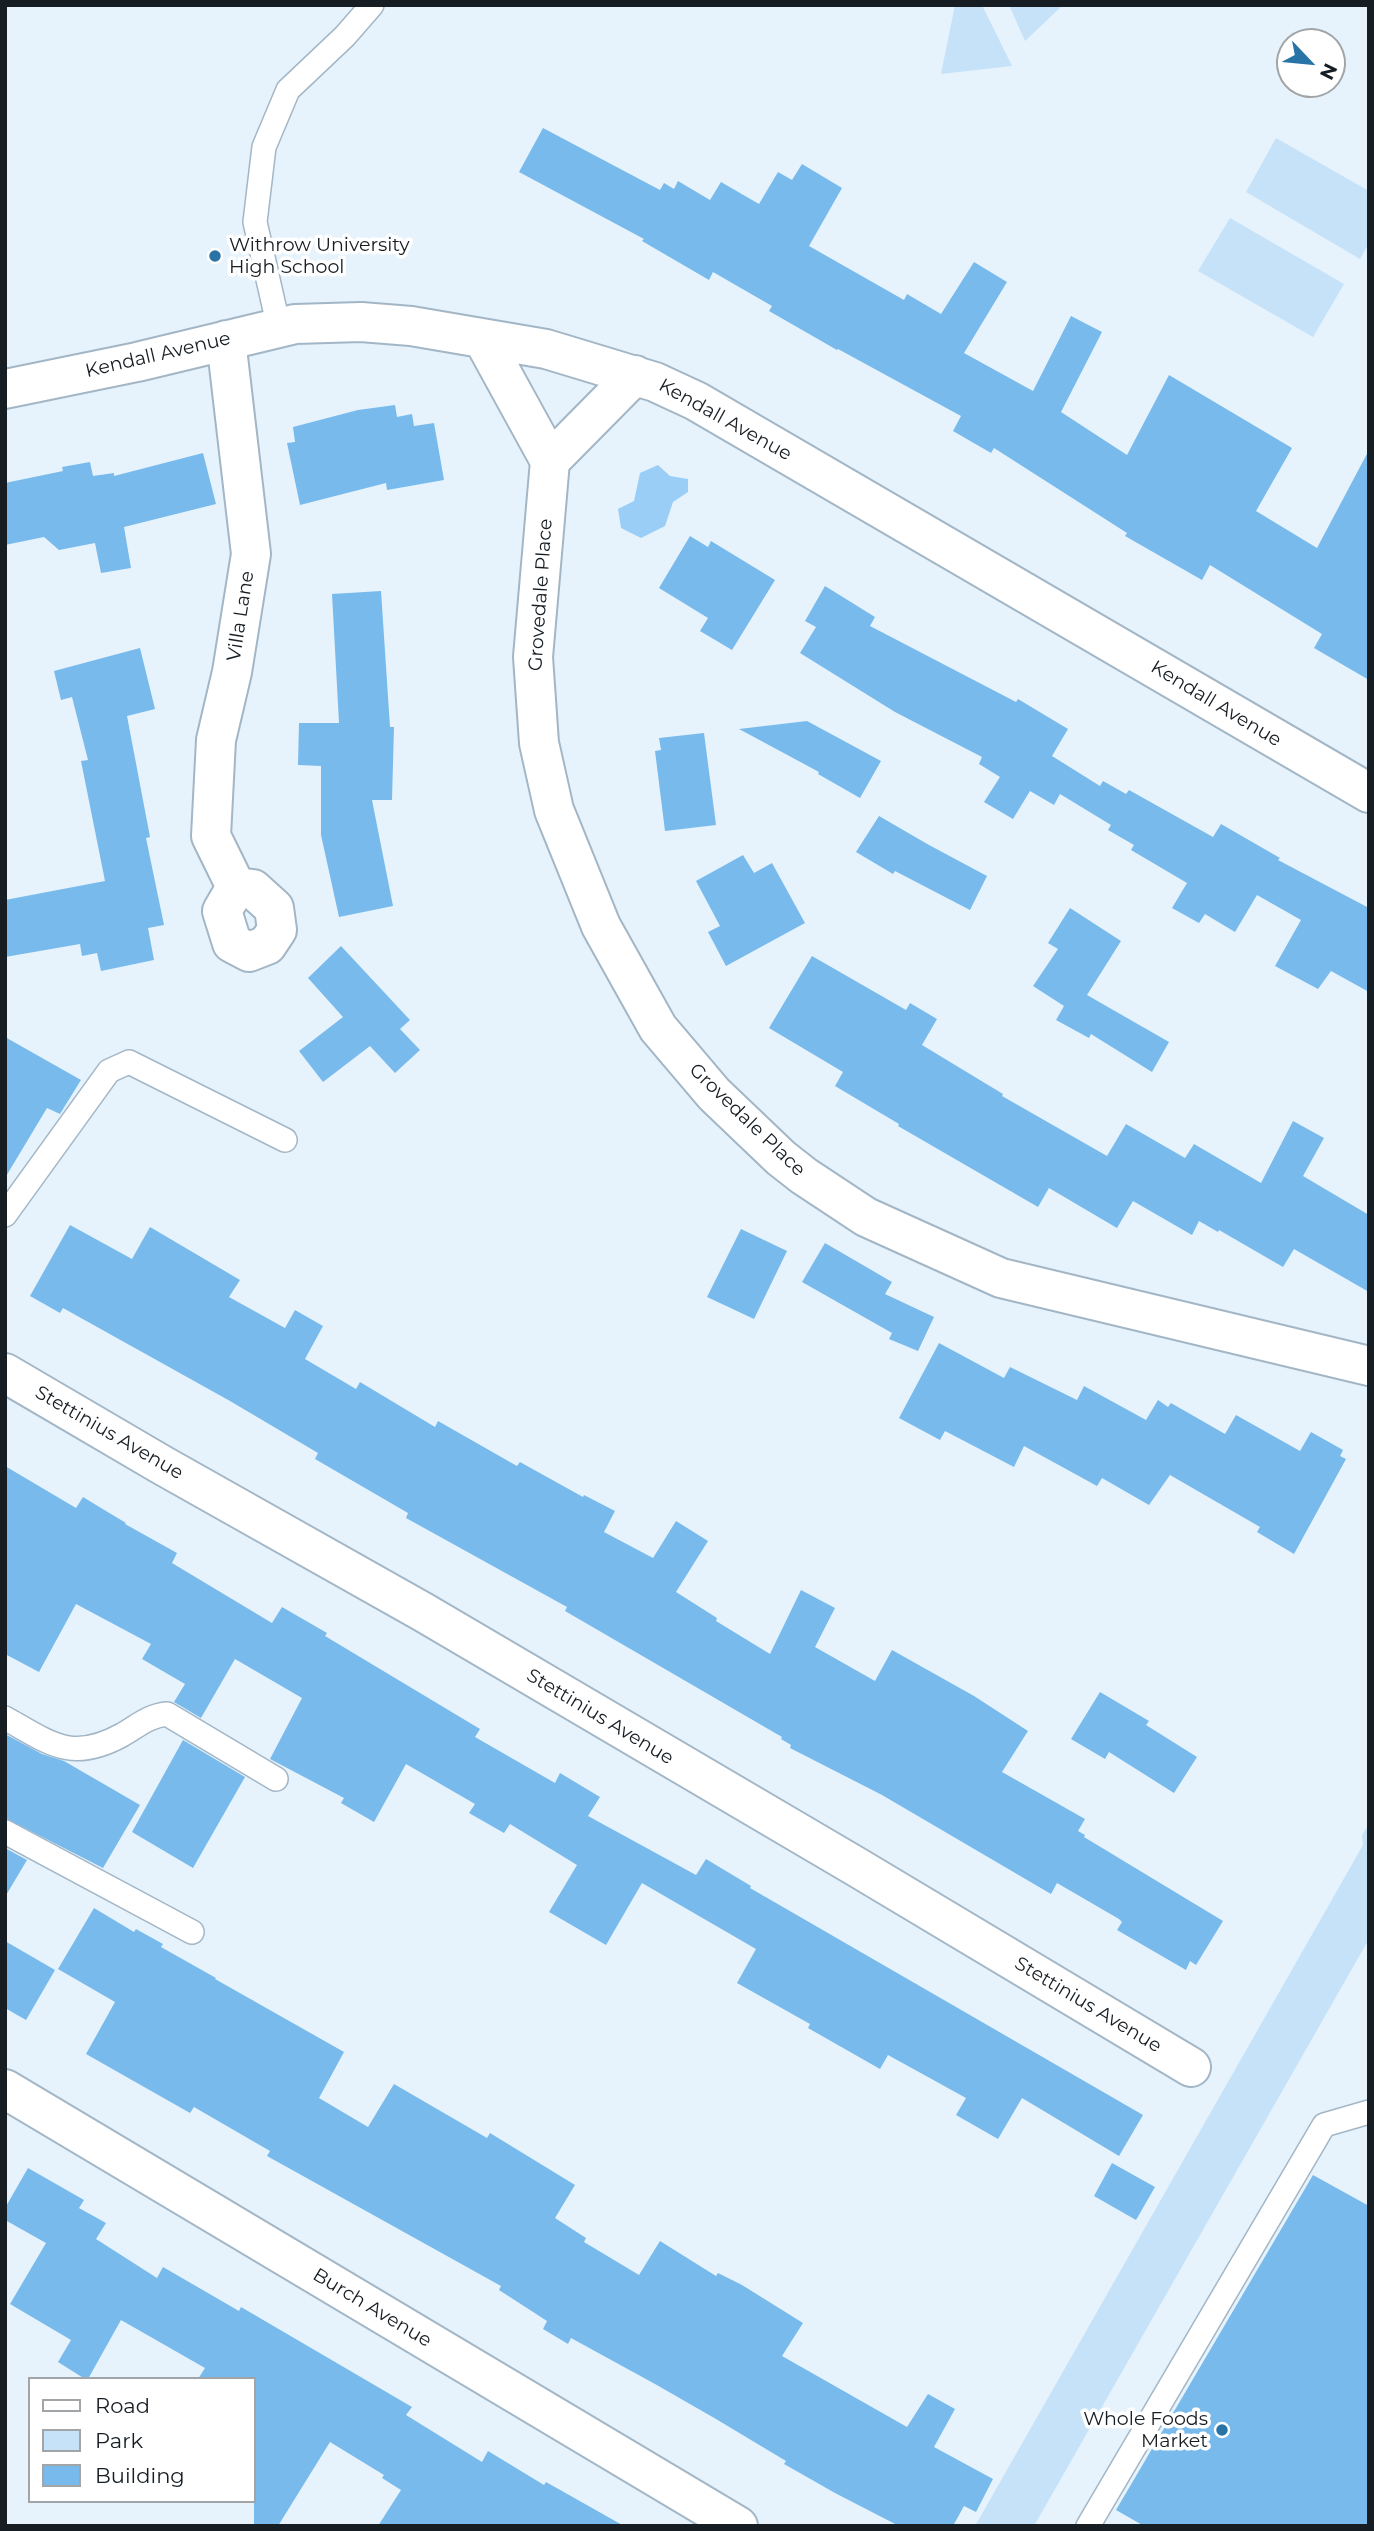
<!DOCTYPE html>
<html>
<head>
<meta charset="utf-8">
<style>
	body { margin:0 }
	#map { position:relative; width:1374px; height:2531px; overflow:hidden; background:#e6f3fd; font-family:Montserrat,sans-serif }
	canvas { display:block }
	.frame { position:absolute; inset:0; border:7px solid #161d23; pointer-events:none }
	.legend { position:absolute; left:28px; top:2377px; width:228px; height:126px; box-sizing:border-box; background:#fff; border:2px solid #a2a5a7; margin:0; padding:9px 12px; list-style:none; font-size:21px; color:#161d23 }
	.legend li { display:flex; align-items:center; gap:14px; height:35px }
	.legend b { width:35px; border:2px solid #a2a5a7 }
	.north { position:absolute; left:1276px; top:28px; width:70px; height:70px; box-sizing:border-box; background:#fff; border:2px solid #a2a5a7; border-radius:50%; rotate:116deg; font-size:19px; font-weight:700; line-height:28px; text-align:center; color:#161d23 }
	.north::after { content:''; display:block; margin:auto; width:24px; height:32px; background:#2974a7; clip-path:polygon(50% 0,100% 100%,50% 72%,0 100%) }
</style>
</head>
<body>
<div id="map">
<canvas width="1374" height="2531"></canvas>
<div class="frame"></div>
<ul class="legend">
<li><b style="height:9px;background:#fff"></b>Road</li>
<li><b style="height:19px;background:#c6e2f8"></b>Park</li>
<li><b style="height:19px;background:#78baec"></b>Building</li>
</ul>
<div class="north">N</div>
</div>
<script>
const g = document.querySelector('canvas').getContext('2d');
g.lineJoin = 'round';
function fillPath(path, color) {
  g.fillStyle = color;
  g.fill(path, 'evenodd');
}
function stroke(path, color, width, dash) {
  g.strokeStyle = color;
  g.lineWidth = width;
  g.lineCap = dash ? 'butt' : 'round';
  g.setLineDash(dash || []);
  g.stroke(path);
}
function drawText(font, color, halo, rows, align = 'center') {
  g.font = font + ' Montserrat,sans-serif';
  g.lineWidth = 7;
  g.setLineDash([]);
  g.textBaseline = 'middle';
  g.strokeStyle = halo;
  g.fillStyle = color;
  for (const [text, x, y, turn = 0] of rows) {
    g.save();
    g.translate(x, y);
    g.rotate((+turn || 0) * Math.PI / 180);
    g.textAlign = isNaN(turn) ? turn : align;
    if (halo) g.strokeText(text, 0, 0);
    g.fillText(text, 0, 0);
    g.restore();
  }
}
fillPath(new Path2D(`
	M955,5H982L1012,66L941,74Z
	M1009,5H1063L1025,41Z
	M1276,138L1369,191V243L1360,259L1246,192Z
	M1230,218L1344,284L1313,337L1198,271Z
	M1369,1824V1939L1034,2526H975L1363,1845L1362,1835Z`), '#c6e2f8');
fillPath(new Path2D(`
	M658,465L670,476L688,479V492L673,502L665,526L641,538L621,528L618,509L634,501L640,473Z`), '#9acef7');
fillPath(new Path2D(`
	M543,128L660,190L664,183L674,189L678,181L710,200L721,182L759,204L778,172L792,180L802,164L842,188L809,246L904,300L907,294L941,314L974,262L1007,282L964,353L1033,391L1071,316L1102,332L1061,412L1127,455L1169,375L1292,448L1256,511L1317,548L1369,450V680L1314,648L1322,634L1210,565L1202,580L1125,536L1127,533L994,448L991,453L953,431L961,416L838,349L837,350L769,311L772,306L713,272L709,280L642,241L644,239L519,172Z
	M395,405L397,417L412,414L414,426L434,423L444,480L387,490L386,483L300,505L287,443L295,442L293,427L358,410Z
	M203,453L216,504L124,527L131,568L101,573L95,543L59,550L44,537L5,545V483L63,471L62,467L90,462L93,476L114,473V476Z
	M690,536L708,547L711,541L775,580L732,650L700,631L708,618L659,588Z
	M825,586L875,617L870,626L1016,702L1018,699L1068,729L1052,756L1100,786L1103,781L1126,794L1129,790L1213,837L1221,824L1280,858L1278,860L1369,908V992L1331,971L1318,989L1275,966L1301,920L1257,895L1235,932L1205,914L1199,923L1172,908L1187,883L1131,850L1134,845L1108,830L1111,825L1060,794L1054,805L1030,791L1013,819L984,802L1000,777L979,764L982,757L895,712L800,653L816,627L805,621Z
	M381,591L390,727H394L392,800H372L393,906L339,917L321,835V766L298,765L299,723H339L332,594Z
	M140,648L155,709L127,716L150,837L146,838L164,925L148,928L154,960L101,971L97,953L82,956L80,944L5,957V900L105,881L81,761L88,760L72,697L61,700L54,671Z
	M807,721L881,761L860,798L818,774L819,772L739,729Z
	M704,733L716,825L665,831L655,751L661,750L659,738Z
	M879,816L929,845L987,876L970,910L895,871L893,874L856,852Z
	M743,855L754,873L772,863L805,923L726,966L708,932L720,926L696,881Z
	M1070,908L1121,941L1087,995L1169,1042L1152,1072L1091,1034L1089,1038L1056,1020L1064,1006L1033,986L1058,949L1048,943Z
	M341,946L410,1020L400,1029L420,1050L395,1073L370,1046L323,1082L299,1051L343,1017L308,978Z
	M812,956L906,1010L910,1003L937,1019L922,1045L1003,1094L1002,1096L1107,1156L1126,1124L1185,1158L1194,1144L1261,1183L1293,1121L1324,1138L1303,1176L1369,1215V1292L1294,1249L1283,1267L1219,1230L1218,1232L1199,1221L1192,1235L1133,1201L1117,1228L1049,1188L1038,1207L898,1126L899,1124L835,1086L843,1072L769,1028Z
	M5,1037L81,1080L60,1114L47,1108L5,1178Z
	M70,1225L132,1259L150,1227L240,1280L229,1297L285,1328L295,1310L323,1326L305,1359L356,1389L360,1382L435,1427L438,1421L517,1466L520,1462L583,1497L584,1495L615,1511L604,1532L653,1558L676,1521L708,1541L676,1592L717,1618L716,1621L770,1654L801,1590L835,1608L815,1647L875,1681L892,1650L974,1696L1028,1731L1002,1772L1085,1819L1078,1831L1085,1835L1084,1837L1223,1921L1196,1965L1190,1961L1186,1970L1117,1930L1122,1922L1119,1919L1057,1883L1051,1894L882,1795L790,1748L791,1745L781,1739L782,1737L565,1611L567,1607L406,1518L408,1513L315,1459L318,1453L230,1401L63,1308L60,1313L30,1296Z
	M741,1229L787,1251L754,1319L707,1297Z
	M825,1243L892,1282L885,1294L934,1317L918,1351L889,1339L892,1333L802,1282Z
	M939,1343L1004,1378L1010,1367L1077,1400L1084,1386L1146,1420L1158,1400L1168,1407L1171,1403L1225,1434L1236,1415L1300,1451L1311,1432L1343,1450L1340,1456L1346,1459L1294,1554L1257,1532L1260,1527L1170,1475L1149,1505L1102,1478L1097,1486L1024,1446L1014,1467L945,1431L940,1440L899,1418Z
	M5,1466L76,1508L83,1497L106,1511L126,1523L125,1524L177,1553L172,1563L272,1623L282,1607L327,1633L325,1636L480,1729L475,1737L555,1783L560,1773L600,1797L588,1816L696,1875L706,1859L751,1886L750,1888L1143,2115L1119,2156L1022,2098L998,2139L956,2115L966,2098L888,2055L880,2069L808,2028L810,2024L737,1983L756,1949L642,1883L606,1945L549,1912L577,1865L510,1824L504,1833L469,1813L475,1804L406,1764L374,1822L341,1803L344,1798L270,1759L302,1698L235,1659L201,1718L174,1702L185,1684L142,1659L151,1644L76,1604L39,1672L5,1654Z
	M1100,1692L1149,1721L1146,1725L1197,1757L1174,1793L1109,1752L1105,1759L1071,1739Z
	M5,1734L42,1754L64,1761L140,1805L103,1868L5,1818Z
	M183,1740L245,1777L193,1868L132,1832Z
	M5,1848L27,1860L5,1897Z
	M94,1908L134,1932L136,1929L163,1944L161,1947L216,1978L215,1979L344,2052L319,2098L368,2127L394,2084L487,2138L490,2133L575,2185L555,2218L586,2238L584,2242L639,2275L660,2241L716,2276L718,2273L742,2285L803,2323L782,2356L907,2427L928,2394L955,2409L934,2447L993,2479L976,2512L964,2506L953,2526H899L835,2493L784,2464L786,2461L716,2419L655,2384L571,2338L568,2344L543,2329L547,2321L499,2290L501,2286L267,2156L270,2151L194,2107L190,2113L86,2054L115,2002L58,1969Z
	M5,1941L55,1970L26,2020L5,2008Z
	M1112,2163L1155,2187L1136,2220L1094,2196Z
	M28,2168L84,2200L79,2208L106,2223L96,2239L157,2278L163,2267L239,2311L241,2307L412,2407L406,2415L482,2462L488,2451L544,2485L546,2482L624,2526H378L401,2490L382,2478L384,2475L330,2442L278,2526H254V2379H198L205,2368L121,2320L88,2379H85L58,2362L71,2340L10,2304L46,2243L5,2220V2208Z
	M1313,2175L1369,2206V2526H1144L1116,2510Z`), '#78baec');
const service = new Path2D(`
	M279,328L255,222L264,147L288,90L345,36L372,5
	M5,1215L109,1071L129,1062L285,1140
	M5,1718C50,1743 71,1763 122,1735C138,1726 148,1716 167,1714L276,1779
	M5,1832L192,1932
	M1088,2526L1324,2125L1369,2112`);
const minor = new Path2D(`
	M483,339L550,461L533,657L539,743L554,810L601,926L658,1028L714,1094L781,1158L804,1176L866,1217L1001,1278L1369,1366
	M226,340L251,554L232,672L216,740L211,836L236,887L222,911L232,943L249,952L267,945L277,930L274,908L253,889L236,887
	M5,389L137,362L295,324L361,322L411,326L546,349L655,382L696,401L1369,793
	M550,461L635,375
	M5,1373L162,1465L423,1612L855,1866L1191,2067
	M5,2089L738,2526`);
stroke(service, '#a2b6c6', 26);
stroke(minor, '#a2b6c6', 42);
stroke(service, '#fff', 23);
stroke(minor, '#fff', 38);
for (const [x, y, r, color] of [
	[215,256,7,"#2974a7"],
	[1222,2430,7,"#2974a7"]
]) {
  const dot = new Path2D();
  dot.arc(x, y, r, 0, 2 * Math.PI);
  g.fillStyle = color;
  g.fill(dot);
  stroke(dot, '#fff', 2.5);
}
drawText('19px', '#161d23', '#fff', [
	["Withrow University",229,245],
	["High School",229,267],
	["Whole Foods",1208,2419,"right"],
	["Market",1208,2441,"right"]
], 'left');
drawText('19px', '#161d23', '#fff', [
	["Kendall Avenue",158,355,-13],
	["Kendall Avenue",725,420,29],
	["Grovedale Place",541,595,-86],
	["Villa Lane",241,616,-81],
	["Kendall Avenue",1216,704,31],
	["Grovedale Place",747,1120,44],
	["Stettinius Avenue",109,1433,30],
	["Stettinius Avenue",600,1717,31],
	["Stettinius Avenue",1088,2005,31],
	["Burch Avenue",372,2308,31]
]);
</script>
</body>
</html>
